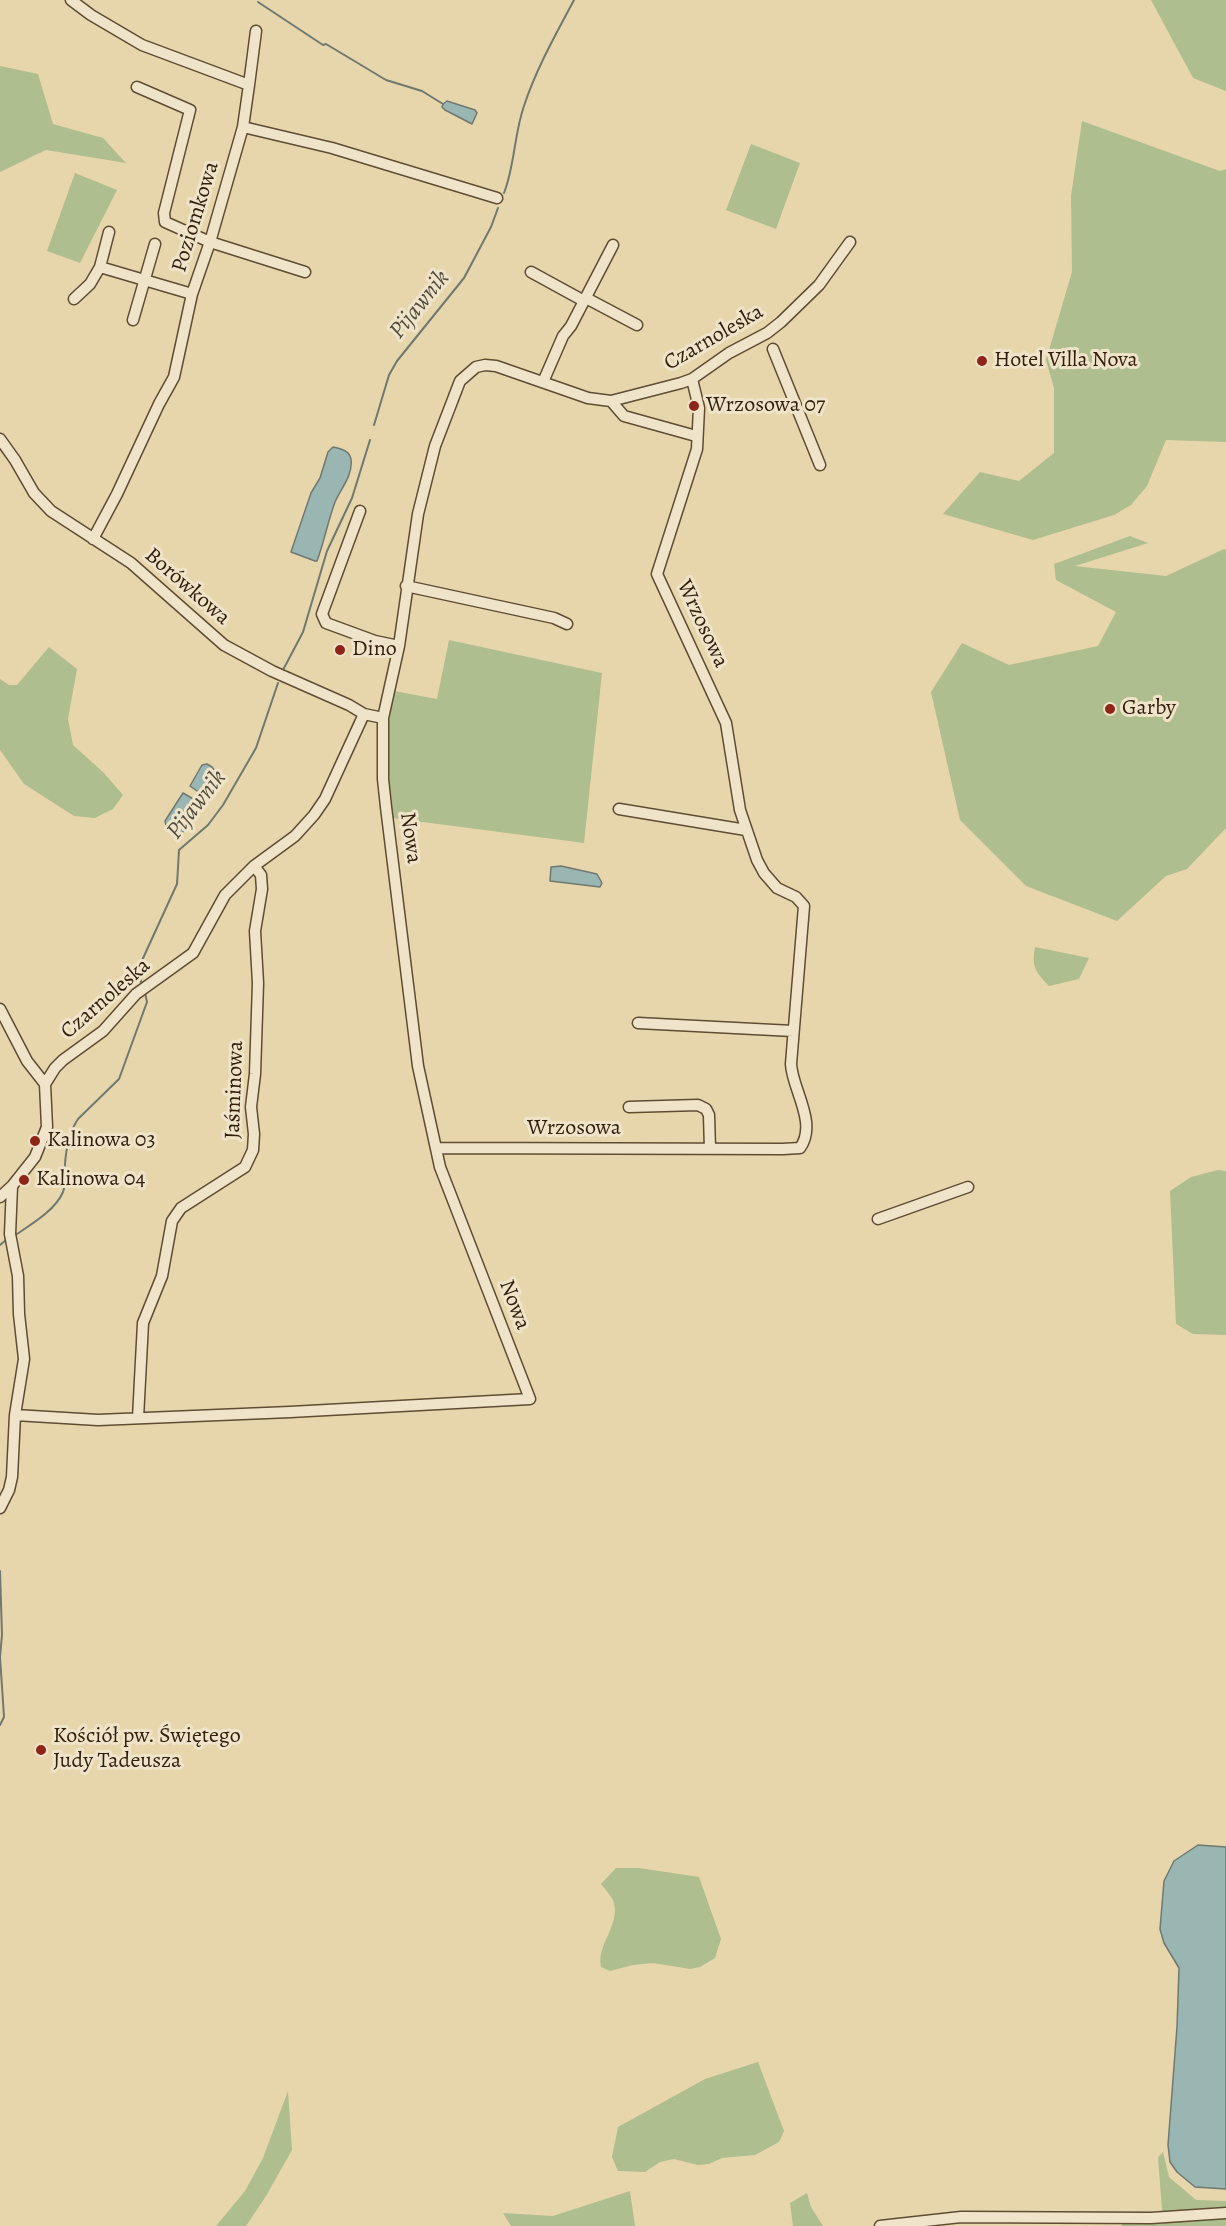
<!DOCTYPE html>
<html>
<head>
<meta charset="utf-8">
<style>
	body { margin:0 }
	canvas { display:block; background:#e7d5ac }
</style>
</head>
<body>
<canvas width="1226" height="2226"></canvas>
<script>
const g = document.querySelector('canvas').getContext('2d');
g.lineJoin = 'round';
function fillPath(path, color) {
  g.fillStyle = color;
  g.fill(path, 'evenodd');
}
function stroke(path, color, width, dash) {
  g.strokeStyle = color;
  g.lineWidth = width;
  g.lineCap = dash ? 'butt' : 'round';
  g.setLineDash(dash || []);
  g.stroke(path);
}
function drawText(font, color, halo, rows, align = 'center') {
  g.font = font + ' Alegreya,serif';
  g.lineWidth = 6;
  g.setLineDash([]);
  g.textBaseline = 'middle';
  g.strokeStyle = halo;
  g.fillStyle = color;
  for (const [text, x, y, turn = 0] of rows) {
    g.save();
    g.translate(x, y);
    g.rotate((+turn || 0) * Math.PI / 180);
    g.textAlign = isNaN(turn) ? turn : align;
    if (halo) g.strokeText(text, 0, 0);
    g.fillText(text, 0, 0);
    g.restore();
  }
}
fillPath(new Path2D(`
	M1151,0H1226V91L1193,78Z
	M0,66L38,74L53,124L103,138L126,163L46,150L0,172Z
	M1082,121L1220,171L1226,169V442L1166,440L1147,486L1131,505L1114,515L1033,540L943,514L980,472L1019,481L1054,453V388L1046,360L1072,272L1071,196Z
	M751,144L800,163L776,229L726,210Z
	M75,173L117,190L80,263L47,251Z
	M1130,536L1148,543L1075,566L1166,576L1224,549L1226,550V828L1187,869L1166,876L1117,921L1026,886L960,820L931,692L962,643L1009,665L1098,646L1116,612L1056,580L1054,564Z
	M449,640L602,673L584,843L392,818L388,784L386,720L394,691L437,699Z
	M49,647L77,669L68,719L73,745L103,772L123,795L113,809L95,818L74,816L24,784L0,750V679L9,685H17Z
	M1035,947L1089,958L1079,979L1049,986C1036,972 1031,967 1035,947Z
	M1218,1170L1226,1171V1335L1193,1334L1176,1324L1170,1191L1191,1177Z
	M616,1868H639L699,1877L721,1939L715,1958L700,1967L690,1969L653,1963L633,1965L610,1971L601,1967C596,1944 622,1924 613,1900C610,1895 605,1889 601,1884Z
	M758,2062L784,2131L779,2142L755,2155L722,2158L709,2164L698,2165L674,2159L660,2162L645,2172L618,2171L612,2157L618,2127L705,2079Z
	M288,2091L292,2150L266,2196L246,2226H216L245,2191L263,2158Z
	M1163,2152L1169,2177L1196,2200L1226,2201V2226H1122V2224H1163L1158,2157Z
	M630,2191L635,2226H511L503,2213L553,2216Z
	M807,2193L811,2207L823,2226H793L790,2203Z`), '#afbe8e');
const water = new Path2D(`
	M447,101L475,110L477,113L472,124L445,110L442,107L443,104Z
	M333,447C341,449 349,450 351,459C353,476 341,488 335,502C328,521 324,542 317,561H315L291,552L311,493L320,478L328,452Z
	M207,764L212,767L218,775L214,788L209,796H204L190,786L202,765Z
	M183,793L202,804C198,816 190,829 179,834L166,825L165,821Z
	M561,866L597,874L602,883L600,887L550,881L551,867Z
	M1198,1845L1226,1847V2189L1195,2187L1177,2172L1170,2162L1168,2145L1177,2027L1179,1968L1164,1943L1160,1929L1164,1881L1174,1861Z`);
fillPath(water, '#9ab6b3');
stroke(water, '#707970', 1.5);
stroke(new Path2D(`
	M258,2L323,45L326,44L386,80L422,91L443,104
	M504,193C515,165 514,134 524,106C536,69 556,34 574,0
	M374,425L389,375L397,361L464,278L491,227L498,208
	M283,670L303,632L327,551L352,498L370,440
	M141,982L139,967L177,884L179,850L208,825L223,805L256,748L278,683
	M14,1236C30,1225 55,1211 63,1192C66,1184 65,1173 65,1164C66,1150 70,1131 78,1119L119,1079L147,1002L145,993
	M0,1245L6,1240
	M0,1571L2,1635L0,1657L4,1717L0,1725`), '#707970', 2);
const minor = new Path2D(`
	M71,0L91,15L142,45L249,85L243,127L210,242L192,294L174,377L159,404L117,494L93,539
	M249,85L256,31
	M137,87L190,110L164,213L165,222L210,242L305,272
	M243,127L332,148L497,198
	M100,267L109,232
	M531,272L584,301
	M586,298L637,325
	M74,299L90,284L100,267L192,294
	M133,320L155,244
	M773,349L820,465
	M543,382L563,336L571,326L613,245
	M611,401L624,416L696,436
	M0,439L15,460L34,493L51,511L131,563L224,645L272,671L349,705L364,714L383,718
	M360,511L322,614L326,623L375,641L399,646
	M406,586L554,618L567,624
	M619,809L746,830
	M0,1009L27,1061L45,1084
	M638,1023L793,1031
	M629,1107L698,1105L706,1109L709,1115L710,1149
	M437,1148L783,1149L800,1148C818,1123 792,1089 791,1064L804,906L796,897L777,888L764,873L757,860L740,810L726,723L657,574L697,449L699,408L692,379
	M0,1197L12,1186L35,1157L47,1127L45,1084L55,1068L63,1060L103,1031L136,994L193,953L225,895L254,866L295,836L314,815L325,799L364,714
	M878,1219L968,1187
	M15,1415L98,1420L290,1412L530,1399L440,1167L418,1066L386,807L383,779V718L399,646L418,514L435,446L460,381L476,367L485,365L496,366L588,398L611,401L681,383L692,379L729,353L767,333L781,322L819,285L850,242
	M138,1418L143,1323L162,1276L172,1221L181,1208L245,1167L253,1150L254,1134L251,1107L255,1074L258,983L255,931L262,889L261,875L254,866
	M0,1508L9,1490L12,1477L15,1415L24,1359L19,1314L18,1276L10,1234L12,1186
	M880,2226L961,2217L1151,2218L1226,2213`);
stroke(minor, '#5f4c33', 13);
stroke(minor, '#efe4c9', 10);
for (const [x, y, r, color] of [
	[982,361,6,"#8f2418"],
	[694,406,6,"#8f2418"],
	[340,650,6,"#8f2418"],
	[1110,709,6,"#8f2418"],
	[35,1141,6,"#8f2418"],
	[24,1180,6,"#8f2418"],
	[41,1750,6,"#8f2418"]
]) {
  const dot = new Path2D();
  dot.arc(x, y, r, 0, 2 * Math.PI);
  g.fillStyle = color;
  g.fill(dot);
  stroke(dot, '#efe4c9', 2);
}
drawText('22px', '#321e0b', '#efe4c9', [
	["Poziomkowa",196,217,-73],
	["Czarnoleska",714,338,-30],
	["Borówkowa",187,587,41],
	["Wrzosowa",702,624,65],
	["Nowa",410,838,82],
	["Czarnoleska",106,999,-41],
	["Jaśminowa",235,1090,-88],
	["Wrzosowa",574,1129],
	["Nowa",514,1305,69]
]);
drawText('22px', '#321e0b', '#efe4c9', [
	["Hotel Villa Nova",994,361],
	["Wrzosowa 07",706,406],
	["Dino",352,650],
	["Garby",1122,709],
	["Kalinowa 03",47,1141],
	["Kalinowa 04",36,1180],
	["Kościół pw. Świętego",53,1737],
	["Judy Tadeusza",53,1762]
], 'left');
drawText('italic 24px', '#514c3d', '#efe4c9', [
	["Pijawnik",420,305,-51],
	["Pijawnik",197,805,-52]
]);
</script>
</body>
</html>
